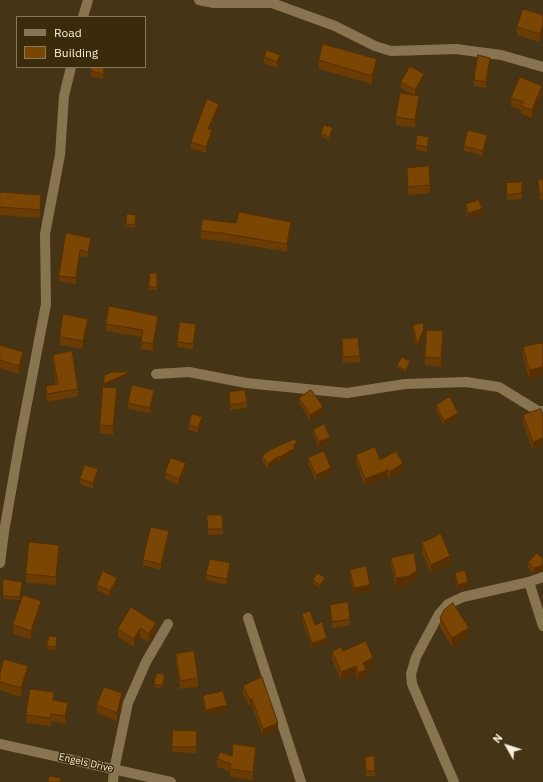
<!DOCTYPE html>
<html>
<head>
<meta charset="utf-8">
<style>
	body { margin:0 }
	#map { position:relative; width:543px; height:782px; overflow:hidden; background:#453516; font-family:"IBM Plex Sans",sans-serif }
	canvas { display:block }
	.legend { position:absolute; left:16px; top:16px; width:130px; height:52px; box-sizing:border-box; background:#3b2b0b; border:1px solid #87795f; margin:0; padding:5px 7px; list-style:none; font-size:12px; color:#f9efdd }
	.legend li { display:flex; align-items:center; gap:8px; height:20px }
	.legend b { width:20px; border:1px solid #87795f }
	.north { position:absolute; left:487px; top:726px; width:40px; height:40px; -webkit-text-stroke:3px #3b2b0b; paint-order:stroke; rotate:309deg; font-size:11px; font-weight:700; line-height:16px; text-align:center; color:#f9efdd }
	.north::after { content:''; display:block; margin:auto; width:14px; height:18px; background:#f9efdd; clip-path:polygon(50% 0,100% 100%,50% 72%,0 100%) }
</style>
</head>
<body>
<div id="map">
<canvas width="543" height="782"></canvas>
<ul class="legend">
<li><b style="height:5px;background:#887450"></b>Road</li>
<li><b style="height:11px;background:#7b4503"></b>Building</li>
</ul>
<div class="north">N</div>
</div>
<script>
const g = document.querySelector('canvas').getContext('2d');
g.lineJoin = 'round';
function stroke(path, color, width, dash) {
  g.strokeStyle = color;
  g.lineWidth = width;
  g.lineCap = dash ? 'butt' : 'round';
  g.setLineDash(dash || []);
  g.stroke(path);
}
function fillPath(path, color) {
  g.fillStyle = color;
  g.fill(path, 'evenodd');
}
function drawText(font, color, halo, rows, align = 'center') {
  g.font = font + ' "IBM Plex Sans",sans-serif';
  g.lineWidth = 3;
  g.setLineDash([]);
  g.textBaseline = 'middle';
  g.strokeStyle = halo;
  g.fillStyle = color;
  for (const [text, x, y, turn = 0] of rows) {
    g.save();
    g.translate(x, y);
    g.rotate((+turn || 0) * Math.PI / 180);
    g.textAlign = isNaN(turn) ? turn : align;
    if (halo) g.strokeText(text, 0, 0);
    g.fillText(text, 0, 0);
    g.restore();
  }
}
stroke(new Path2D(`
	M199,0L214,3H272L335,26L375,46L391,51L456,49L501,55L543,67
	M83,17L88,0
	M156,374L189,372L246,383L347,393L405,384L466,382L499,387L538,411H543
	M0,563L4,532L20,440L46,304L45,234L60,155L64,96L71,67
	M529,582L543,626
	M248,618L301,782
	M0,744L171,782
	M113,782L114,770L128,703L146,662L168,624
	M454,782L412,684L411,674L416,657L439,614L448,604L463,597L529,582L543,577`), '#887450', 10);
fillPath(new Path2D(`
	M543,15V32L540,42L517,35V27Z
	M264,57L280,61L277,68L264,63Z
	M319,60L377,68L372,84L319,69Z
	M490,63L486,88L474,86V80Z
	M91,67H106L103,79L91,76Z
	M424,79L415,96L401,88V82Z
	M542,94L532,118L521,114V110L511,106V98Z
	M419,104L415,128L396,125V117Z
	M219,110L210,130L212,136L206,153L191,148V142Z
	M333,131L329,140L321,136V134Z
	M487,140L483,156L464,151V146Z
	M429,143L427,152L416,150V145Z
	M407,168L430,185V193L408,195Z
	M543,179V200H540L538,186V180Z
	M506,183L522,193V199L507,200Z
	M0,192L41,203L40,218L0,215Z
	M466,204L482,214L468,218L466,210Z
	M136,218L135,228L126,226V224Z
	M291,230L287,252L222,241L201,239V231Z
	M66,233L91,243L88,257L80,256L76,284L59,281V276Z
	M150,273H157V290L149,289Z
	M158,323L153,351L141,349V342L142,337L106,331V324Z
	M413,325L424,334L417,349L413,331Z
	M88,327L83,349L60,345V337Z
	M196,330L193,349L177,347V342Z
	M443,339L441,367L425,365V357Z
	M543,343V375L529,379L523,356V347Z
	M0,345L23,360L19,374L0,368Z
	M342,345L360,356V362L343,363Z
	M53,355L78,389V396L47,402L46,393V386L56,384L53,362Z
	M410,363L406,372L397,368V366Z
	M130,374L104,387L117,396L113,435L100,433V425L104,387Z
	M229,392L247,402V408L230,410Z
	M154,395L150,413L128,409V403Z
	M299,398L323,412L310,420L299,403Z
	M436,405L458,419L444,426L436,410Z
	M541,409L533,450L523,423V415Z
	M202,422L198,433L189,430V425Z
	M313,430L330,442L319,448L313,435Z
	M297,448L295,449V453L280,462L279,460L268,469L262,461V456Z
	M356,455L380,460L403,470L390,479L388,477L365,486L356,462Z
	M308,458L331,474L316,481L308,464Z
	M186,469L179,485L165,479V473Z
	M98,474L93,489L80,484V479Z
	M207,515H222L223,534L208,535Z
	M169,537L161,570L143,565V560Z
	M422,543L450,564L431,573L422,552Z
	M59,553L56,585L26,583V574Z
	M537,553L534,573L528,568V563Z
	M391,558L417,579L408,584L396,587L391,566Z
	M230,569L227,585L206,580V575Z
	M350,570L370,590L354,594L350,575Z
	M455,573L468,587L458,590L455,578Z
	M3,579L22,585L20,600L3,599Z
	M313,580H325L320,588L313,583Z
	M117,583L110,597L97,590V585Z
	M330,605L350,619V625L332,628L330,610Z
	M131,607L156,631L149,642L140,637L134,647L118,637V629Z
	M41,609L31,639L13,634V625Z
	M302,614L315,625L327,643L312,648L302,619Z
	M440,618L469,636L452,647L440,627Z
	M57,640L56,650L47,649V646Z
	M332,651H343L373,666L366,670V678L358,681L356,674L341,680L332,659Z
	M176,654L198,678V687L180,689L176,663Z
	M0,673L28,675L21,697L0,690Z
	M165,678L162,689L154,687V684Z
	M243,686L278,730L263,736L252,706L250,707L243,694Z
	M203,696L227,710L206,715L203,702Z
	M54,700L68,711L65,724L51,721V726L26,723V715Z
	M122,702L117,721L97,713V705Z
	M173,730L197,731L196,753L172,752Z
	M256,754L253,780L230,777V771L217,767V759L232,756Z
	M365,757L375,771V776L366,777Z`), '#6a3b03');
fillPath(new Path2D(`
	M543,24V32L540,42V34Z
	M280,55V61L277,68V62Z
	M490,58V63L486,88V82Z
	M377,59V68L372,84V76Z
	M104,67H106L103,79V74Z
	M424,74V79L415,96V90Z
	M542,86V94L532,118V110Z
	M419,96V104L415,128V120Z
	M219,104V110L208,135V129Z
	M333,128V131L329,140V137Z
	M212,130V136L206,153V147Z
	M487,135V140L483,156V151Z
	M429,137V143L427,152V147Z
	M41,195V203L40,218V210Z
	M482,209V214L468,218V213Z
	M291,222V230L287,252V244Z
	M91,238V243L88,257V252Z
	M80,250V256L76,284V278Z
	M158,316V323L153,351V344Z
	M88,319V327L83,349V341Z
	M196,324V330L193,349V344Z
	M424,329V334L417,349V344Z
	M443,331V339L441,367V358Z
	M23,352V360L19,374V366Z
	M410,361V363L406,372V370Z
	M543,367V375L529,379V370Z
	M130,372V374L104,387V384Z
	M117,388V396L113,435V426Z
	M154,390V395L150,413V408Z
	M323,407V412L310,420V415Z
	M458,413V419L444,426V421Z
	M202,417V422L198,433V428Z
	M330,437V442L319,448V442Z
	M543,438V446L533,450V442Z
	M297,443V448L295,449V453L280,462V457Z
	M279,456V460L268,469V464Z
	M186,463V469L179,485V479Z
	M403,463V470L390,479V472Z
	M331,468V474L316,481V475Z
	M98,469V474L93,489V483Z
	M388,470V477L365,486V479Z
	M169,531V537L161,570V564Z
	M59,545V553L56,585V577Z
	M450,556V564L431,573V565Z
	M230,563V569L227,585V579Z
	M543,565V571L534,573V568Z
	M417,571V579L408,584L396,587V578Z
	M117,578V583L110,597V591Z
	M325,578V580L320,588V585Z
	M468,582V587L458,590V585Z
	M370,585V590L354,594V588Z
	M41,601V609L31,639V631Z
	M156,623V631L149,642V634Z
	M140,628V637L134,647V639Z
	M469,628V636L452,647V638Z
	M327,638V643L312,648V643Z
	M373,658V666L363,671V663Z
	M28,666V675L21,697V688Z
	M356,666V674L341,680V672Z
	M366,670V678L358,681V673Z
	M122,693V702L117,721V713Z
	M252,699V706L250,707V700Z
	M68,703V711L65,724V716Z
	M227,705V710L206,715V710Z
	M278,723V730L263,736V729Z
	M256,747V754L253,780V772Z`), '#563002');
const building = new Path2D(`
	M523,9L543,15V24L540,34L517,27Z
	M323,44L377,59L372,76L319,60Z
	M267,50L280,55L277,62L264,57Z
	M478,55L490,58L486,82L474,80Z
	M410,66L424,74L415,90L401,82Z
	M91,67H104L103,74L91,71Z
	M520,77L542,86L532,110L521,106L523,102L511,98Z
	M400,93L419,96L415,120L396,117Z
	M207,99L219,104L208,129L212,130L206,147L191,142Z
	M324,125L333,128L329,137L321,134Z
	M468,130L487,135L483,151L464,146Z
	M417,135L429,137L427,147L416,145Z
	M429,166L430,185L408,187L407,168Z
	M543,179V194L540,195L538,180Z
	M522,182V193L507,195L506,183Z
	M0,192L41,195L40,210L0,207Z
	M479,200L482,209L468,213L466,204Z
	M239,212L291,222L287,244L222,233L201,231L202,219L236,223Z
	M127,214L136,215L135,225L126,224Z
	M66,233L91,238L88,252L80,250L76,278L59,276Z
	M150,273H157V287H149Z
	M109,306L158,316L153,344L141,342L143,330L106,324Z
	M63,314L88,319L83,341L60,337Z
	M180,322L196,324L193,344L177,342Z
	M423,323L424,329L417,344L413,325Z
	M427,330L443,331L441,358L425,357Z
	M358,338L360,356L343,357L342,339Z
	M543,343V367L529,370L523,347Z
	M0,345L23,352L19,366L0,360Z
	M72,351L78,389L47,394L46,386L58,384L53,355Z
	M402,357L410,361L406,370L397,366Z
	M112,372H130L104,384V376Z
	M132,385L154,390L150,408L128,403Z
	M103,387L117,388L113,426L100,425Z
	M245,390L247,402L230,405L229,392Z
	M311,390L312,391L323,407L310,415L299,398Z
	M450,397L458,413L444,421L436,405Z
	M541,409L543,415V438L533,442L523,415Z
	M192,414L202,417L198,428L189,425Z
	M324,424L330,437L319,442L313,430Z
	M295,439L297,443L293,445L295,448L280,457L279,456L268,464L262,456L270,450Z
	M375,447L380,460L396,451L403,463L390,472L388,470L365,479L356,455Z
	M324,451L331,468L316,475L308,458Z
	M171,458L186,463L179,479L165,473Z
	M85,465L98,469L93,483L80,479Z
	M207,515H222L223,529H208Z
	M151,527L169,531L161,564L143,560Z
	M441,534L450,556L431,565L422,543Z
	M29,542L59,545L56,577L26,574Z
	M414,553L417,571L408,576L396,578L391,558Z
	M537,553L543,559V565L534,568L528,563Z
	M210,559L230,563L227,579L206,575Z
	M366,566L370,585L354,588L350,570Z
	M465,570L468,582L458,585L455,573Z
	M103,571L117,578L110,591L97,585Z
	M318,573L325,578L320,585L313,580Z
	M3,579L22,582L20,597L3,596Z
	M23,595L41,601L31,631L13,625Z
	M348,602L350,619L332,622L330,605Z
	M453,603L469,628L452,638L440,618L444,610Z
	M131,607L156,623L149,634L140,628L134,639L118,629Z
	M310,611L315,625L322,622L327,638L312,643L302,614Z
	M49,636L57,637L56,647L47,646Z
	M366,641L373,658L363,663L366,670L358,673L356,666L341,672L332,651L341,647L343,651Z
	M194,651L198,678L180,681L176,654Z
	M4,659L28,666L21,688L0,682V673Z
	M157,673L165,675L162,686L154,684Z
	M262,677L278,723L263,729L252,699L250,700L243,686Z
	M104,687L122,693L117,713L97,705Z
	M30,689L54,692L53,700L68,703L65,716L51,714V718L26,715Z
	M223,691L227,705L206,710L203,696Z
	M173,730L197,731L196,747H172Z
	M233,744L256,747L253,772L230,769L231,764L217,759L220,752L232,756Z
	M374,756L375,771H366L365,757Z
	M49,776L61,778L60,782H48Z`);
fillPath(building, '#7b4503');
stroke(building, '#563002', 1);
drawText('10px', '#f9efdd', '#3b2b0b', [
	["Engels Drive",86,763,13]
]);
</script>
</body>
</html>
